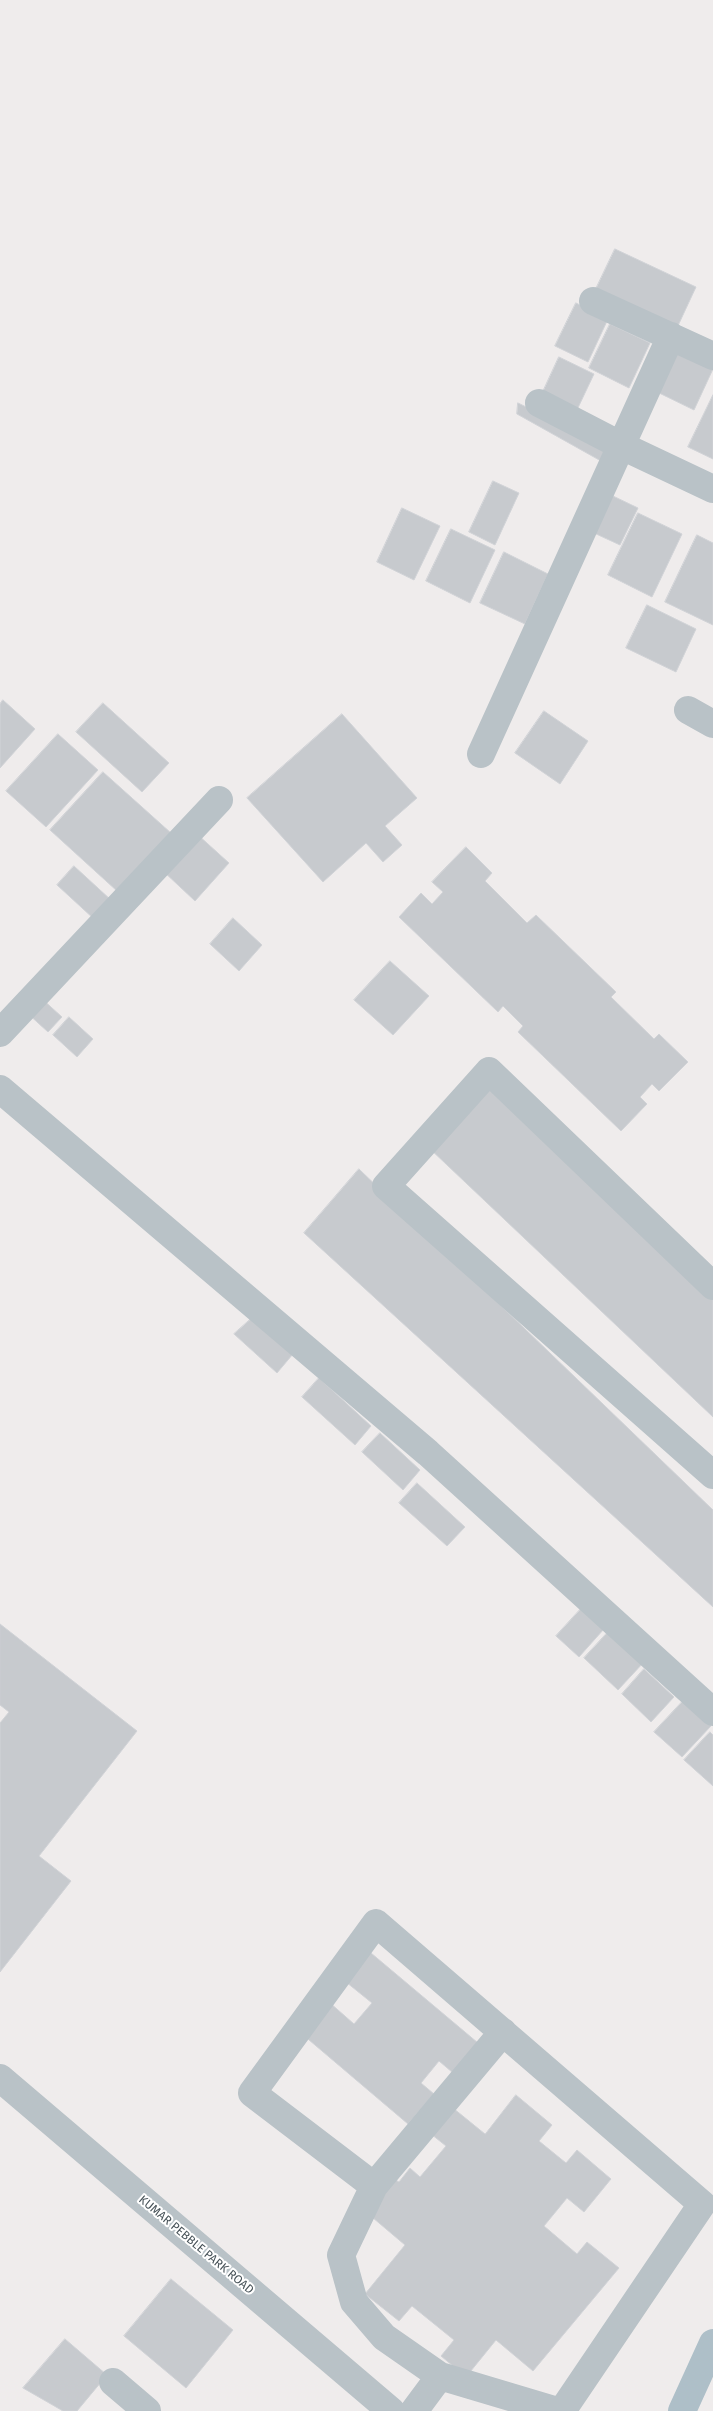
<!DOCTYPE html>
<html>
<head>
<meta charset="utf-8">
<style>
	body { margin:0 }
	canvas { display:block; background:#efecec }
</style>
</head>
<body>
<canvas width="713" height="2411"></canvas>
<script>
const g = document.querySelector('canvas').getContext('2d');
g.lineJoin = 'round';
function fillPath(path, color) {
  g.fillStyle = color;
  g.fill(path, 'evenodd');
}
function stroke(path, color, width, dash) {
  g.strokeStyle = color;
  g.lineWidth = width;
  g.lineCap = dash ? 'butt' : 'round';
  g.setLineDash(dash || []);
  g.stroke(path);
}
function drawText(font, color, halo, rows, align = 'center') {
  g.font = font + ' "Fira Sans",sans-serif';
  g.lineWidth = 4;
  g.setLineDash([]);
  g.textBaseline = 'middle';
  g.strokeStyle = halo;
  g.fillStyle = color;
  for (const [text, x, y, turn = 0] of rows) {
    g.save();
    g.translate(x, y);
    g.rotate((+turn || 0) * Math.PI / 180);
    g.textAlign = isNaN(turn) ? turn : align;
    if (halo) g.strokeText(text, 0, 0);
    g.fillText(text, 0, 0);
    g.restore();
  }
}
const building = new Path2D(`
	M615,249L696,287L676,330L595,291Z
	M576,303L608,319L588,362L555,346Z
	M610,324L650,343L629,388L589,368Z
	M674,350L713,369L694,410L655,391Z
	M559,357L594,374L576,412L541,396Z
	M713,395V459L688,447Z
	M518,403L608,447L601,461L517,414Z
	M493,481L519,493L495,545L469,532Z
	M613,496L638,508L620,545L594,533Z
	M402,508L440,526L414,580L377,562Z
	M638,513L682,534L652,597L608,575Z
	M451,529L495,550L470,603L426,581Z
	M697,535L713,543V625L665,602Z
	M504,552L548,574L525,624L480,603Z
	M647,605L696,629L676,672L626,648Z
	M3,700L35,729L0,768V704Z
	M103,703L169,763L142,792L76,732Z
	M544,711L588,741L560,784L515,753Z
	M342,714L417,798L385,826L402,845L383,862L366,843L323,882L247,798Z
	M58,734L98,770L46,827L6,791Z
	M103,772L171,833L117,891L50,830Z
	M197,834L229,863L195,901L163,871Z
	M466,847L492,873L485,881L527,923L536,915L616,992L611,997L654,1039L659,1034L688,1062L659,1091L652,1084L640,1097L647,1104L621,1131L518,1032L523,1026L503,1006L498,1012L399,917L421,893L432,904L443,892L432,882Z
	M74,866L111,900L94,919L57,885Z
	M233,918L262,945L239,971L210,944Z
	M390,961L429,996L393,1035L354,1000Z
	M40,997L62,1017L48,1032L26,1012Z
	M69,1017L93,1039L77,1057L53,1035Z
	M491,1081L713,1291V1417L428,1147Z
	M359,1169L713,1510V1607L304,1233Z
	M252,1318L293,1354L277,1373L234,1334Z
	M319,1378L371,1426L355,1445L302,1397Z
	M380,1433L420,1470L403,1490L362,1452Z
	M417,1483L465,1527L447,1546L399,1503Z
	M589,1600L612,1620L579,1657L556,1636Z
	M0,1624L137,1731L39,1856L71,1881L0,1972V1723L9,1712L0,1705Z
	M609,1631L644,1662L618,1690L584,1658Z
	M644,1669L674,1697L651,1722L622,1694Z
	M683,1701L711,1726L682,1757L654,1732Z
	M710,1732L713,1735V1786L684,1760Z
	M371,1953L484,2048L459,2078L439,2061L421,2083L434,2094L408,2124L302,2034L329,2002L354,2024L372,2003L346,1982Z
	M516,2095L552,2125L539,2141L566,2163L577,2150L611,2179L584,2212L567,2198L544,2226L577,2254L587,2242L619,2268L533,2371L496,2340L466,2377L441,2356L454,2340L412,2306L399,2321L365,2294L405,2245L366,2212L394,2179L399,2182L410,2168L420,2177L446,2146L431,2134L453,2108L485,2134Z
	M171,2279L233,2330L186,2388L124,2336Z
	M65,2339L107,2375L77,2411H63L23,2388Z`);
fillPath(building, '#c7cace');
stroke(building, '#d1d3d7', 1);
stroke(new Path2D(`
	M593,301L713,356
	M539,403L622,446L713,489
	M688,710L713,724
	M481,754L671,336
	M0,1033L219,800
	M0,1089L428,1453L713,1712
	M713,1286L489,1071L386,1186L713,1475
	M0,2078L391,2411
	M374,2186L503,2032
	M113,2382L147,2411
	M414,2411L440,2376
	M557,2411L440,2376L384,2337L354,2302L341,2255L374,2186L252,2093L376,1923L702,2204L562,2411`), '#b9c2c7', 28);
stroke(new Path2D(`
	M682,2411L713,2343`), '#aebfc8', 28);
drawText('12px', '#465157', '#fff', [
	["KUMAR PEBBLE PARK ROAD",196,2245,40]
]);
</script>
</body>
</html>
